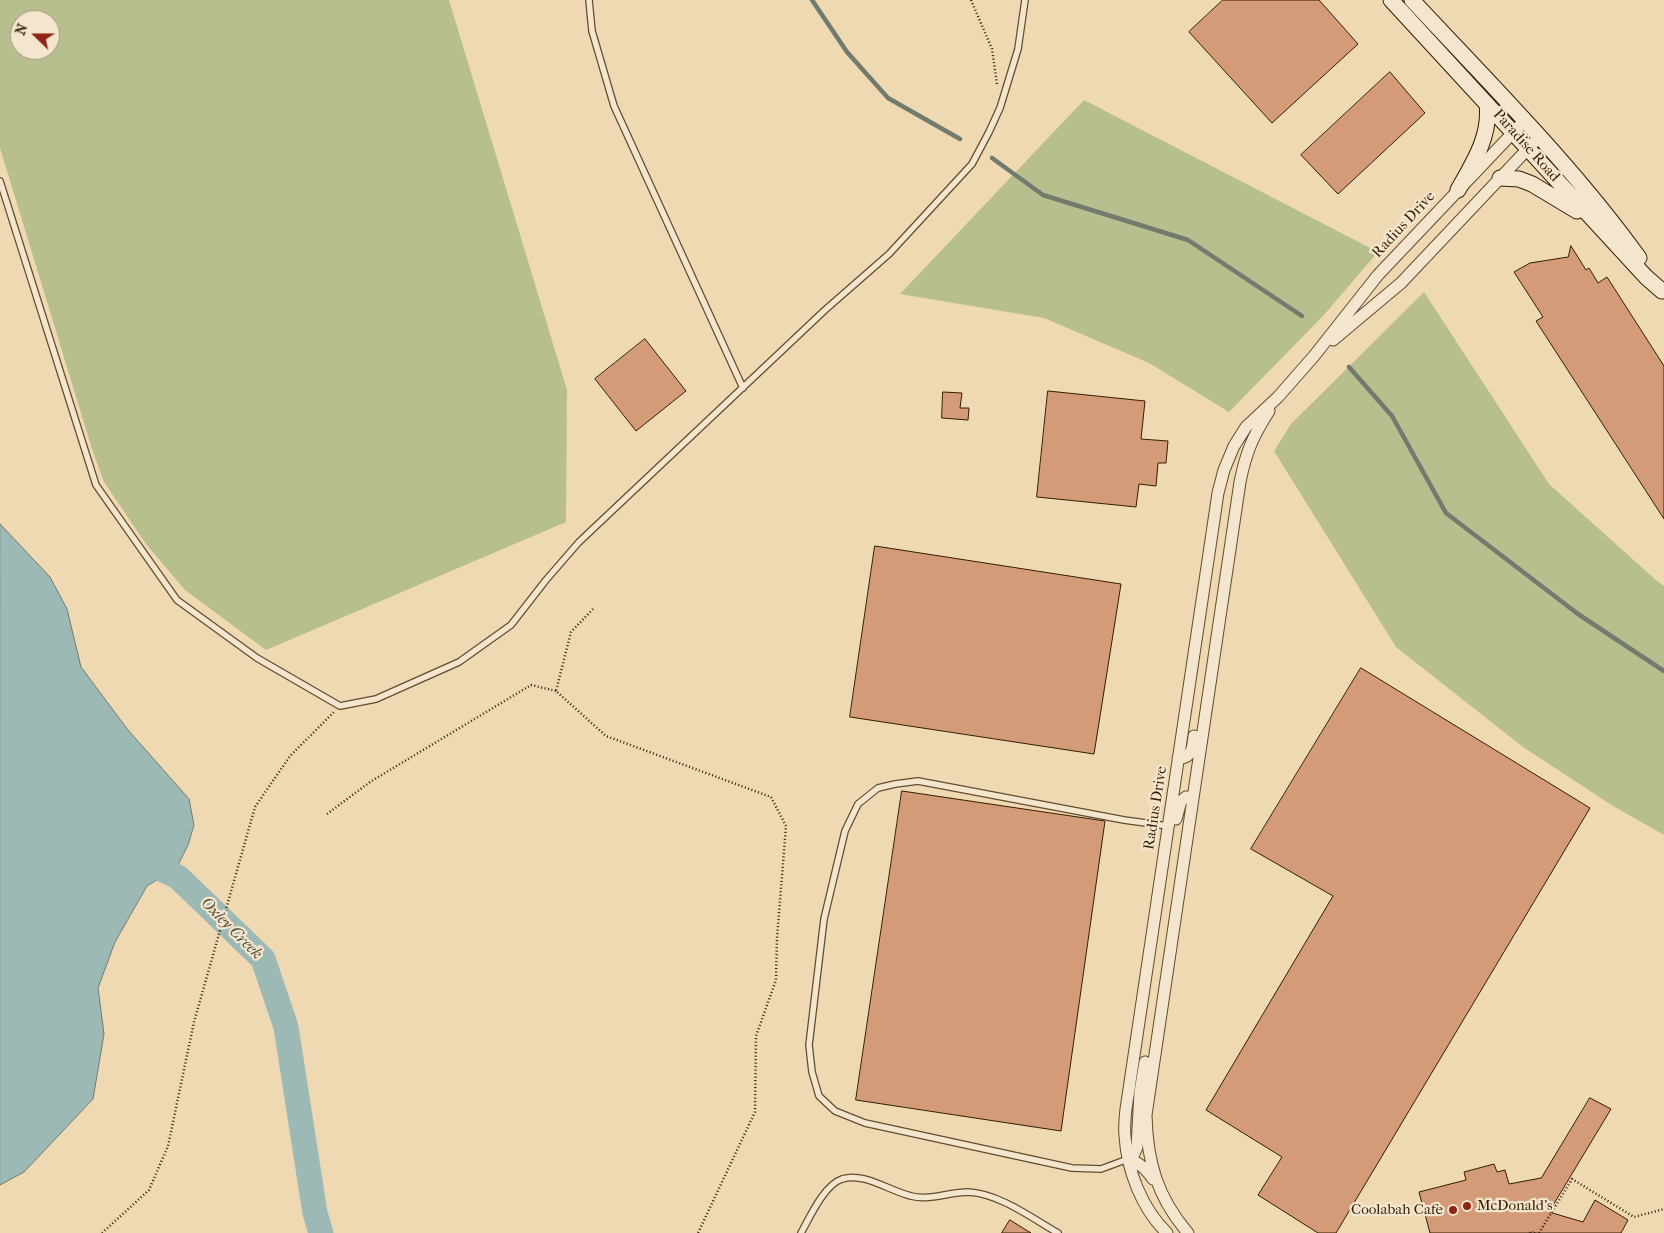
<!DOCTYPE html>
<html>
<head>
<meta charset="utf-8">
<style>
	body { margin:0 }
	#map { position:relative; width:1664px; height:1233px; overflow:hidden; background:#eed9b3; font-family:"IM FELL French Canon",serif }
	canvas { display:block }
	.north { position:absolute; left:10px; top:10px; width:50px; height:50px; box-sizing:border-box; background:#f4e6ce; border:1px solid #a7967c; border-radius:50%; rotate:292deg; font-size:14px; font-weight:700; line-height:20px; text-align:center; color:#341d00 }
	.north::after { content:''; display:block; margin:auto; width:18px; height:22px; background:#8f2418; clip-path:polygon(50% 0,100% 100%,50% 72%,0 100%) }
</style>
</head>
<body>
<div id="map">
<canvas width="1664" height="1233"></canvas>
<div class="north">N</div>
</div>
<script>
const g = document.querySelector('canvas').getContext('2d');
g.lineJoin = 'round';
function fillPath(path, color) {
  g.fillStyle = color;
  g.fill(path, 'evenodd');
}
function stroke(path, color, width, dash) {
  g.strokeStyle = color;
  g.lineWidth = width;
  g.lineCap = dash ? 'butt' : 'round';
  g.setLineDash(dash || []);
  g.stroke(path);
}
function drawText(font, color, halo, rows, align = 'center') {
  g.font = font + ' "IM FELL French Canon",serif';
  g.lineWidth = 4.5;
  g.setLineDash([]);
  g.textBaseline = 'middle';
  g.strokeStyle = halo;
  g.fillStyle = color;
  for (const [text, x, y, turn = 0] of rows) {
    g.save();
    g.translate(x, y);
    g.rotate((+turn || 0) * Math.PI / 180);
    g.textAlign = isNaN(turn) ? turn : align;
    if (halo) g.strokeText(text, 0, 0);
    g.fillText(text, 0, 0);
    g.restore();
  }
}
fillPath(new Path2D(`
	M0,0H449L567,390L566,522L266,650L185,590L146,544L104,482L92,449L0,148ZM20,20H50V50H20Z
	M1084,100L1378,252L1323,316L1229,412L1149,363L1044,318L900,294Z
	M1424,292L1549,484L1657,581L1664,586V835L1613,806L1523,747L1396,647L1274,451L1291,424Z`), '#b7bf8e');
const water = new Path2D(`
	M0,524L50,577L67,609L81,667L128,730L189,799L194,825L188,845L176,869L178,877L160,878L147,886L115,942L98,988L104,1034L93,1099L24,1172L0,1185Z`);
fillPath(water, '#9cb9b5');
stroke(water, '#727b6d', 1);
stroke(new Path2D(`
	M812,0L847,52L888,98L960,139
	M992,158L1043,195L1188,240L1302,316
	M1349,367L1392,416L1446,513L1578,614L1664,671`), '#727b6d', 4.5);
stroke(new Path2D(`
	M148,863L178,877L263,959L286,1027L315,1213L321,1233`), '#9cb9b5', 25);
const building = new Path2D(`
	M1223,0H1319L1358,44L1272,123L1189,32Z
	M1390,72L1425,113L1338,194L1301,155Z
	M1571,246L1586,270L1589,268L1598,283L1607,277L1664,366V519L1536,321L1543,317L1514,272L1530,263L1568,257Z
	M645,339L686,391L636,431L595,379Z
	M1048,391L1145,401L1141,439L1168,441L1166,463H1158L1156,486L1139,484L1136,507L1037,497Z
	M943,392L962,393L960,408H969L968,420L942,418Z
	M875,546L1121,584L1094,754L850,717Z
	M1361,668L1590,808L1336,1233H1318L1258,1195L1282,1157L1206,1110L1333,896L1251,849Z
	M902,791L1105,821L1061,1131L856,1100Z
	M1590,1098L1611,1109L1549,1212L1583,1222L1595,1200L1628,1220L1621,1233H1536L1533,1232L1528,1233H1430L1419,1192L1466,1180L1464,1172L1494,1164L1497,1172L1505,1170L1509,1184L1541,1178Z
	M1010,1220L1031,1233H1002Z`);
fillPath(building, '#d39b78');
stroke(building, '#341d00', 1);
const lane = new Path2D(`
	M589,0L592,31L614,106L743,388
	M0,181L96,485L177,600L257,658L340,706L376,699L459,662L511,625L546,580L579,542L825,310L889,254L972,164L989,132L1000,108L1018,49L1025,0
	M1128,1159L1101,1169L1072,1168L865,1123L835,1111L819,1096L812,1072L809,1045L824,919L845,831L858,804L878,788L895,784L918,781L1124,820L1168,826
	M801,1233C810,1217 824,1185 842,1179C865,1172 889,1191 911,1196C930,1201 949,1192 968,1192C998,1193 1032,1218 1058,1233`);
const street = new Path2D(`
	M1333,340L1401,283L1539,137
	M1178,758C1192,759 1193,747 1194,736
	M1176,819L1181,801L1186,797H1192
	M1128,1159L1134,1154L1137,1147L1140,1092L1145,1062
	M1128,1159C1140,1163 1146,1169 1153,1179
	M1167,1233C1142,1209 1127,1170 1125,1136C1124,1127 1125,1118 1126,1109L1204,587L1218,493L1224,470L1234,446L1246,427L1278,397L1314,356L1378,275L1524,121
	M1188,1233C1157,1197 1147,1161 1146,1115L1240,482C1246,452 1253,436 1269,411`);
const secondary = new Path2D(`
	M1391,0L1646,277L1662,291
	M1412,0C1490,84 1572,165 1639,258
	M1500,178L1519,179L1532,184L1577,211
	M1458,190C1473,163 1491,136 1487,104`);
stroke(lane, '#624c2d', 8);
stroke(street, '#624c2d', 13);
stroke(secondary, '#341d00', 17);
stroke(new Path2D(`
	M971,0L992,49L997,84
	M593,609L571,632L556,691L606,736L771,797L786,826L777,938L776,980L756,1036L755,1112L698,1233
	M327,814L370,782L531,685L556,691
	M102,1233L149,1190L168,1146L194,1022L255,807L290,756L334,712
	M1539,1233L1572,1179L1634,1217L1664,1209`), '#341d00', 2.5, [1, 2.5]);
stroke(lane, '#f4e6ce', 5.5);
stroke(street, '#f4e6ce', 11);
stroke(secondary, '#f4e6ce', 15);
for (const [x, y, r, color] of [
	[1467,1206,5,"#8f2418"],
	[1453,1210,5,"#8f2418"]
]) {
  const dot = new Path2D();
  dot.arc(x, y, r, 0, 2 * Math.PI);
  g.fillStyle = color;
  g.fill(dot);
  stroke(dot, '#f4e6ce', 2);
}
drawText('15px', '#341d00', '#f4e6ce', [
	["Paradise Road",1526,146,48],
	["Radius Drive",1404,225,-47],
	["Radius Drive",1156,808,-81]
]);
drawText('15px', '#341d00', '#f4e6ce', [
	["McDonald's",1477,1206],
	["Coolabah Cafe",1443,1210,"right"]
], 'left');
drawText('italic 16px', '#534c36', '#f4e6ce', [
	["Oxley Creek",231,929,45]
]);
</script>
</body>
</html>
